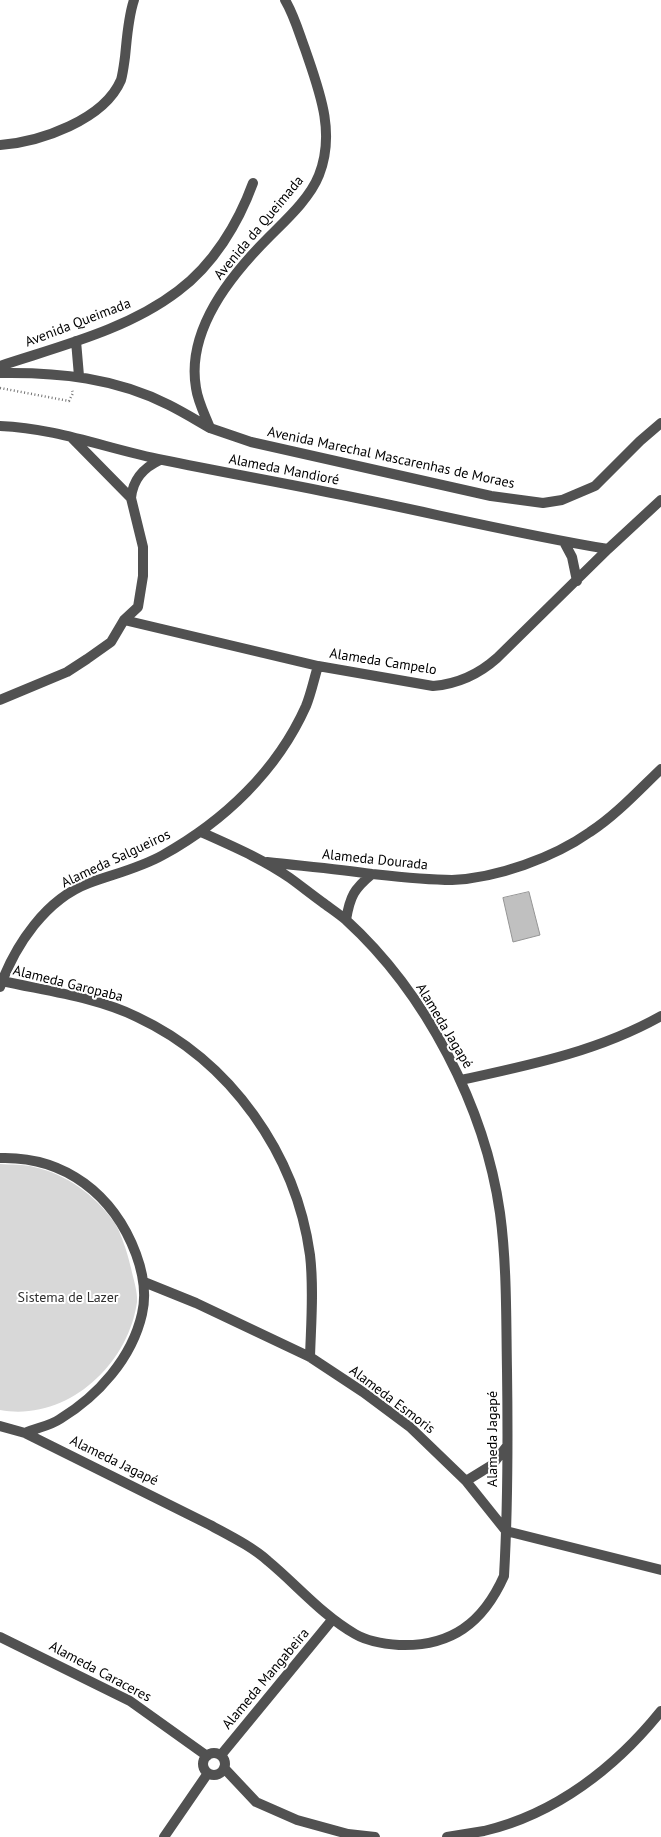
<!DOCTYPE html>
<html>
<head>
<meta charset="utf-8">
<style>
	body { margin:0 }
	canvas { display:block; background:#fff }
</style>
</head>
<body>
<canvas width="661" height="1837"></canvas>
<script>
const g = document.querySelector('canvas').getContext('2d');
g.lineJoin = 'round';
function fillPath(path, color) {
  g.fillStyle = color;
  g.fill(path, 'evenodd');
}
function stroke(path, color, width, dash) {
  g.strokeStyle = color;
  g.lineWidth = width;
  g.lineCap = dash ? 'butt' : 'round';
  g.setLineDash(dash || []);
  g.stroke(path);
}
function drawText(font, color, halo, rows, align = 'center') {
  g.font = font + ' "PT Sans",sans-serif';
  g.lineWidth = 4;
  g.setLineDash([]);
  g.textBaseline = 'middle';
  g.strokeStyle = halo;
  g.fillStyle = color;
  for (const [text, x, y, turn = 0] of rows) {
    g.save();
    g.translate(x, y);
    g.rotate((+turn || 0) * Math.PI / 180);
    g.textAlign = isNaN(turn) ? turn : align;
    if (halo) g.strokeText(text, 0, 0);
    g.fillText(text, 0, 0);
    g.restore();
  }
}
fillPath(new Path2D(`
	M0,1164C11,1165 24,1164 34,1167C66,1174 95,1195 114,1222C121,1232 128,1255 131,1268C133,1278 138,1292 137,1302C128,1366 66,1422 0,1410Z`), '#d8d8d8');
const building = new Path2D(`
	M529,892L540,935L513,942L503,898Z`);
fillPath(building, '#c0c0c0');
stroke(building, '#959595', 1);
stroke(new Path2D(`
	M0,388L69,401L73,393L72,390`), '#737373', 2.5, [1, 2.5]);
stroke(new Path2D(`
	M0,145C40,142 104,120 121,80C123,73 124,64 125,57C127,38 128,18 134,0
	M76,341L79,376
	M0,366C60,346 127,330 178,291C213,265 238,224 253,183
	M0,373C59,372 116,378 169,405C183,412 196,420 210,428
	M0,426C56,428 108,449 163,460C221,472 279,482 337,494C428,512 517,534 608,549
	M210,428C205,415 198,402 196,388C186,330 231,275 269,237C287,219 310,198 319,175C336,132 319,90 305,49C299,33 294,15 285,0
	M131,498C133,479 143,468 160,460
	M564,542L572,557L577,581
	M124,620L318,666L433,686C458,684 478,675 497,658L608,549L661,500
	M0,700L67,672L87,659L111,642L124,620L138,607L143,576V547L131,498L71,437
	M267,862C302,866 337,869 372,874C399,877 425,880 452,880C497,878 553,858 590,832C616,815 638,791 661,769
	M346,920C350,896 354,889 372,874
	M2,981C47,991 96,997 137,1017C231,1061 296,1154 310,1255C314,1289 311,1324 310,1357
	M0,987C15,945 46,899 89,883C114,874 140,868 163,855C224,821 277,771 306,706C311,694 314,679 318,666
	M461,1080C530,1065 599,1051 661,1016
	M0,1158C65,1156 114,1195 136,1254C143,1273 147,1293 142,1314C132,1358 98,1396 60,1419C50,1426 36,1428 25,1433
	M144,1282L196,1303L310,1357L363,1392L410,1427L466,1481L506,1531L661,1570
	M0,1426L25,1433L210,1525C230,1536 251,1546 268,1561C297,1585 322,1615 355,1634C367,1641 385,1644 399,1645C451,1647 483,1623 504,1576C508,1507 508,1439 507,1370C506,1318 507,1265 500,1213C485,1107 426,993 346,920C339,914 330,908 322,902C311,894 301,886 290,878C263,859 232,846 201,832
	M466,1481L492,1465L507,1446
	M0,1637L130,1701L207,1756
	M203 1764a11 11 0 1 1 22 0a11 11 0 1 1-22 0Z
	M221,1755L332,1620
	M224,1768L256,1802L297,1820L348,1834L375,1837
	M164,1837L208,1773
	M447,1837C459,1835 472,1833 484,1831C556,1814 616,1767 661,1711`), '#515151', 10);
stroke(new Path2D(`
	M210,428L251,442L491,496L543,503L562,500L595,486L640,441L661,423`), '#515151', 10);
drawText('14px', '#000', '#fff', [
	["Avenida da Queimada",259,228,-50],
	["Avenida Queimada",78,323,-21],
	["Avenida Marechal Mascarenhas de Moraes",391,458,12],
	["Alameda Mandioré",284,470,11],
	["Alameda Campelo",383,662,9],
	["Alameda Salgueiros",116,859,-25],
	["Alameda Dourada",375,860,6],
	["Alameda Garopaba",68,984,14],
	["Alameda Jagapé",444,1026,59],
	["Alameda Esmoris",392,1400,37],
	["Alameda Jagapé",493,1439,-90],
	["Alameda Jagapé",114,1461,26],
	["Alameda Caraceres",100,1672,28],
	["Alameda Mangabeira",266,1679,-50]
]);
drawText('14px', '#2f2f2f', '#fff', [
	["Sistema de Lazer",68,1298]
]);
</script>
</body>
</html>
